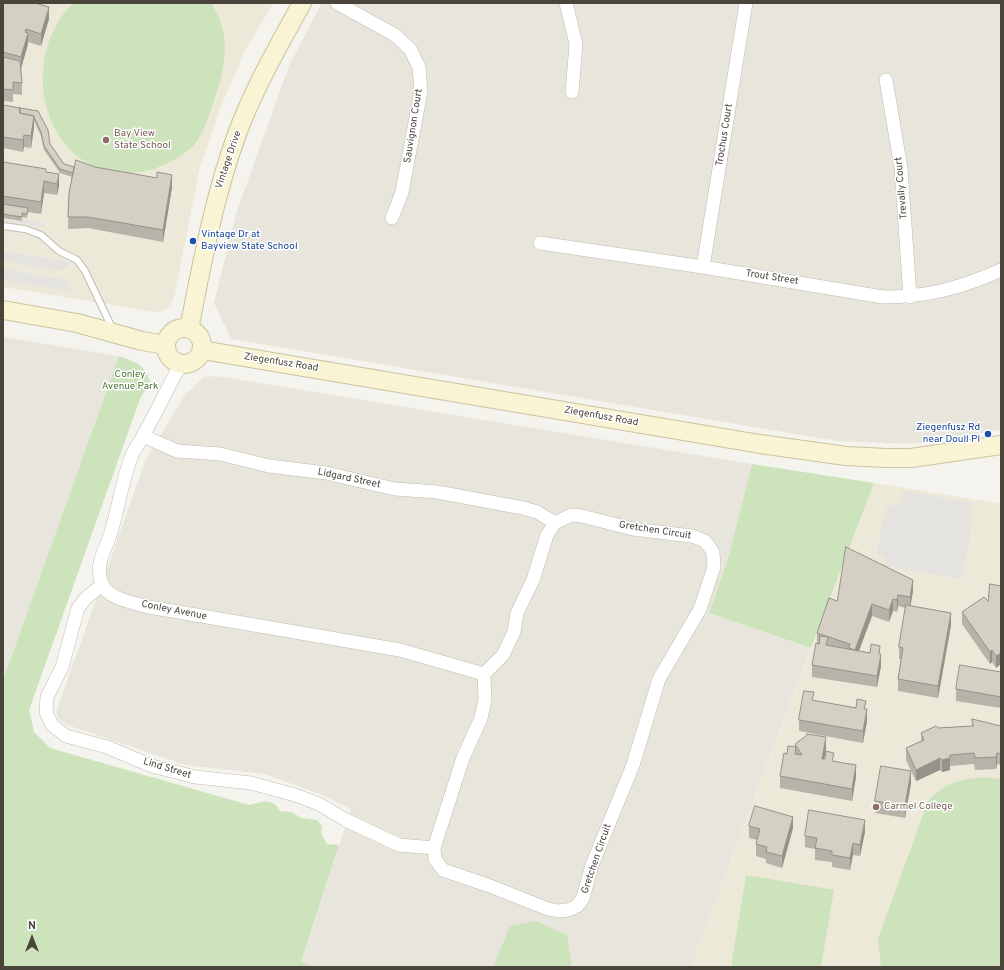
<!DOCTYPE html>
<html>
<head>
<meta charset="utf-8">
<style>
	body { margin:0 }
	#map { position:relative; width:1004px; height:970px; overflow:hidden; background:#f5f3ed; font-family:Overpass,sans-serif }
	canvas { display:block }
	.frame { position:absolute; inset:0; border:4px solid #49453b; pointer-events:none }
	.north { position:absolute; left:12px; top:918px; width:40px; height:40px; -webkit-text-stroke:3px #fff; paint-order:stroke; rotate:0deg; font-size:11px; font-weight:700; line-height:16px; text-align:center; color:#49453b }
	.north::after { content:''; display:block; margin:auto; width:14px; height:18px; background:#49453b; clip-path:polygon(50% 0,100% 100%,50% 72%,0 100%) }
</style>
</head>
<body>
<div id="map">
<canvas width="1004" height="970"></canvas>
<div class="frame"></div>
<div class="north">N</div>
</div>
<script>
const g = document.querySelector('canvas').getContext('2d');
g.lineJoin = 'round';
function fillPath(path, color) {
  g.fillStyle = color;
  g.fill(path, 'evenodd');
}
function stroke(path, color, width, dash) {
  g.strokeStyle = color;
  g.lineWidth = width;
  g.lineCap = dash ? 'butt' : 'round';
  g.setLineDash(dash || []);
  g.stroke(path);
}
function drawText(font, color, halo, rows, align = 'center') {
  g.font = font + ' Overpass,sans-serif';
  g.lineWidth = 3;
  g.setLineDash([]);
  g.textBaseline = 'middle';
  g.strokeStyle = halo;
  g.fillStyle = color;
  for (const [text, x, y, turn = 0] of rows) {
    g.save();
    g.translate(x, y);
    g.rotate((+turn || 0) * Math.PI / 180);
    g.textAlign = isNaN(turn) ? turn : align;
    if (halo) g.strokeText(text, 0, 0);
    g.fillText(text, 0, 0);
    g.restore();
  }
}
fillPath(new Path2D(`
	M322,3H1001V430L914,444L837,441L231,339L214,303L237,211L290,63Z
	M3,337L119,356L3,680Z
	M217,376L752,464L728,558L709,613L811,648L691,967H315L301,963L351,809L320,794L264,774L185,765L73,727L60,721L56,712L146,459L185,395L204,377Z`), '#e8e6dc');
fillPath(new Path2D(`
	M3,3H273L243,55L220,109L199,171L174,298L171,305L163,311L154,312L3,287Z
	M874,483L1001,504V967H691Z`), '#ece9d9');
fillPath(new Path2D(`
	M73,3H211C231,32 226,64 216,95C210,112 205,131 194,145C183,157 157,170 141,172C46,185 13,62 73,3Z
	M119,356C137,363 143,363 150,381L140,399L29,710L34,732L50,748L249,805C264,802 271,797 280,811L292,812L301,818L317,820L322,826L321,833L327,844L339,845L301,962L315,967H3V680Z
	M752,464L874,483L811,648L709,613L728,558Z
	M984,777L1001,779V967H881L878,939L928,801C947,782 959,780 984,777Z
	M746,875L834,890L821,967H731Z
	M536,921L567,935L572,967H493L510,926Z`), '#cce3bb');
fillPath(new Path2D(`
	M3,216L45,223V227L3,221Z
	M3,251L70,262L62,271L3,261Z
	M3,269L66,280L70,291L3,280Z
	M902,491L972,503L970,515L973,518L962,579L883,566L886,557L876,554L886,509L895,504L900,503Z`), '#e4e3e0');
const lane = new Path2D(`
	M3,226L25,229L41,235L59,251L77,260L85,271L113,330`);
const street = new Path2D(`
	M337,3L395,35L410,49L419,67L421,91L402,192L392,218
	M566,3L576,44L572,92
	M886,80L901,168L910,297
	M540,243L703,267L883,297C927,297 961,288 1001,270
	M703,267L746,3
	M181,364C168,387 157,411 144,434C141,441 135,448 132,455C122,480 119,506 111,532C106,550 94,564 102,584C108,599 135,603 149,607L400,650L484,674
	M143,436L177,451L220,454L269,466L326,473L395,489L437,492L523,508L537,512L555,523
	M571,515L582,516L633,529L692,536L705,541L713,552L714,567L700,609L659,679L633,765L592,865L583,898L577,906L568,910L558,911L548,909L490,886L443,870L435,859L434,848L463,758L481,718L485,700L484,674L503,655L514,632L517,613L533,580L547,535L555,523Z
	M102,585L87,597L78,608L62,667L47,697L46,712L52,725L66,736L107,747L152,766L195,777L251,783L295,795L319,804L346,820L399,845L434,848`);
const secondary = new Path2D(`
	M3,310L77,323L142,341L166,345
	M166 346a18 18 0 1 1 36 0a18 18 0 1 1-36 0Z
	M189,329C202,263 214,197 237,134C254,88 279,45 302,3
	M202,350L760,444L846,456L886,458H911L1001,445`);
stroke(lane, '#bfbcb0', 8);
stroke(street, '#bfbcb0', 14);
stroke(secondary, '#c9c39e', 20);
stroke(lane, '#fff', 6);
stroke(street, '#fff', 13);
stroke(secondary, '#f9f4d3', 18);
fillPath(new Path2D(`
	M3,3L49,19L41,46L28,42V44L21,68L22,83V95L13,94V102L3,101Z
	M3,105L38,111L50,144L64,164L74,167H95L172,187L163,242L88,228L68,229L69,193L72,177L60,173L44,150L41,136L34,121V128L31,148L24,147L23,152L3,148Z
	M3,162L46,172L59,174V186L57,195L44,193L41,214L28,212L27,218L22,217V221L3,218Z
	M1001,586L996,668L992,662L990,664L962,624V612L988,601Z
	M913,591L910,606L951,625L938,698L898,691V679L901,659H899V647L906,608L898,606L897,612L893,611L889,622L872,616L859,651L880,654L881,666L877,687L812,677V665L817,643V633L837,601Z
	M1001,672V708L956,701V689Z
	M814,701L866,709L867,721L863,743L799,731V720Z
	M972,719L1001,726V765L997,764L996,769L975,770L974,764L950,766V770L942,772L940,770L916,781L906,760V748L921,741V733L938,728L972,726Z
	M795,744L826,749L824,759L834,761L856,777L852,801L780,788V776L787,754L795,747Z
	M911,783L905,818L875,813V801Z
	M749,826L793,828L782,868L766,863V859L756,856V844L757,840L749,838Z
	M865,832L860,856L853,855L850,870L832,867V862L815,860V849L805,847V836Z`), '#b7b3a9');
fillPath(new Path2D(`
	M49,7V19L41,46V34Z
	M26,29V40L28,33V44L21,69V57Z
	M34,116V128L31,148V136Z
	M24,135V147L23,152V140Z
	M59,174V186L57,195V184Z
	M172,175V187L163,242V230Z
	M44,181V193L41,214V202Z
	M913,580V591L910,609V597Z
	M898,595V606L897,612V600Z
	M893,599V611L889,622V610Z
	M872,604V616L855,661V650Z
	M951,613V625L938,698V686Z
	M992,650V662L990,664V652Z
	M1001,653V664L996,668V656Z
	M881,654V666L877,687V676Z
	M867,709V721L863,743V731Z
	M826,737V749L822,770V759Z
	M997,753V764L996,769V757Z
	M940,758V770L916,781V770Z
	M950,758V770L942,772V760Z
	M856,765V777L852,801V789Z
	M911,771V783L905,818V806Z
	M793,817V828L782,868V856Z
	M865,820V832L860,856V845Z
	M853,843V855L850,870V858Z`), '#959289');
const building = new Path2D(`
	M3,3H35L49,7L41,34L26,29L25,32L28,33L21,57L3,52Z
	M3,57L20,61L22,83L13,82V90L3,89Z
	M3,105L20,108V113L34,116L31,136L24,135L23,140L3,137Z
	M20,108L38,111L48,130L50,144L64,164L74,167L73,173L60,169L44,146L41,132L34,117V116L20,113Z
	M76,160L95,167L157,178V172L172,175L163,230L88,217H68L69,193Z
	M3,162L46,169V172L59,174L57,184L44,181L41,202L3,196Z
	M3,204L28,208L27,214L22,213V217L3,214Z
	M846,547L913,580L910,597L898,595L897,600L893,599L889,610L872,604L855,650L849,648L850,644L817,633L829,598L837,601Z
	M990,584L1001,586V653L996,656L992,650L990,652L962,612L984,597L988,601Z
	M906,605L951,613L938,686L898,679L903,648L899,647Z
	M820,636L828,637L826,645L870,653L871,644L880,646L879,654H881L877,676L812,665L816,643L819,644Z
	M960,665L1001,672V697L956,689Z
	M804,691L814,692L812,700L856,708L857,699L866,701L864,709H867L863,731L799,720Z
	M972,719L1001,726V754L997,753L996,757L975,758L974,753L950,755V758L942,760L940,758L916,770L906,748L924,740L921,733L936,726L938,728L973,726Z
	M807,734L826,737L822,759H825L826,751L834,753L832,761L856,765L852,789L780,776L784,753L787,754L788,746L796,747L795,754L802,755L795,744L806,736Z
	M881,766L911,771L905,806L875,801Z
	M755,806L793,817L782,856L766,852L767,847L756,844L760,829L749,826Z
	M809,810L865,820L860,845L853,843L850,858L832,855V851L815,848L817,838L805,836Z`);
fillPath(building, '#d5d0c4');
stroke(building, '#959289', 1);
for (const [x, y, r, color] of [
	[106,140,4,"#8d6e63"],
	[193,241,4,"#1a4fb4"],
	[988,434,4,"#1a4fb4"],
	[876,807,4,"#8d6e63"]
]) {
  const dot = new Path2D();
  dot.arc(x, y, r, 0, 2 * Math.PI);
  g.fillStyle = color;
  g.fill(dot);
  stroke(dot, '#fff', 1.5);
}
drawText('10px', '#49453b', '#fff', [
	["Sauvignon Court",414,126,-81],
	["Trochus Court",725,135,-81],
	["Vintage Drive",229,160,-71],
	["Trevally Court",902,188,-95],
	["Trout Street",772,278,9],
	["Ziegenfusz Road",281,363,9],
	["Ziegenfusz Road",601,417,10],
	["Lidgard Street",349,479,12],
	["Gretchen Circuit",655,531,9],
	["Conley Avenue",174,611,11],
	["Lind Street",167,769,17],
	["Gretchen Circuit",597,859,-71]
]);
drawText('10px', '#785e54', '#fff', [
	["Bay View",114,134],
	["State School",114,146],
	["Carmel College",884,807]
], 'left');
drawText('10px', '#164399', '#fff', [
	["Vintage Dr at",201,235],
	["Bayview State School",201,247],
	["Ziegenfusz Rd",980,428,"right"],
	["near Doull Pl",980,440,"right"]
], 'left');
drawText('10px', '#457434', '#fff', [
	["Conley",130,375],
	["Avenue Park",130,387]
]);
</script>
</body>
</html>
